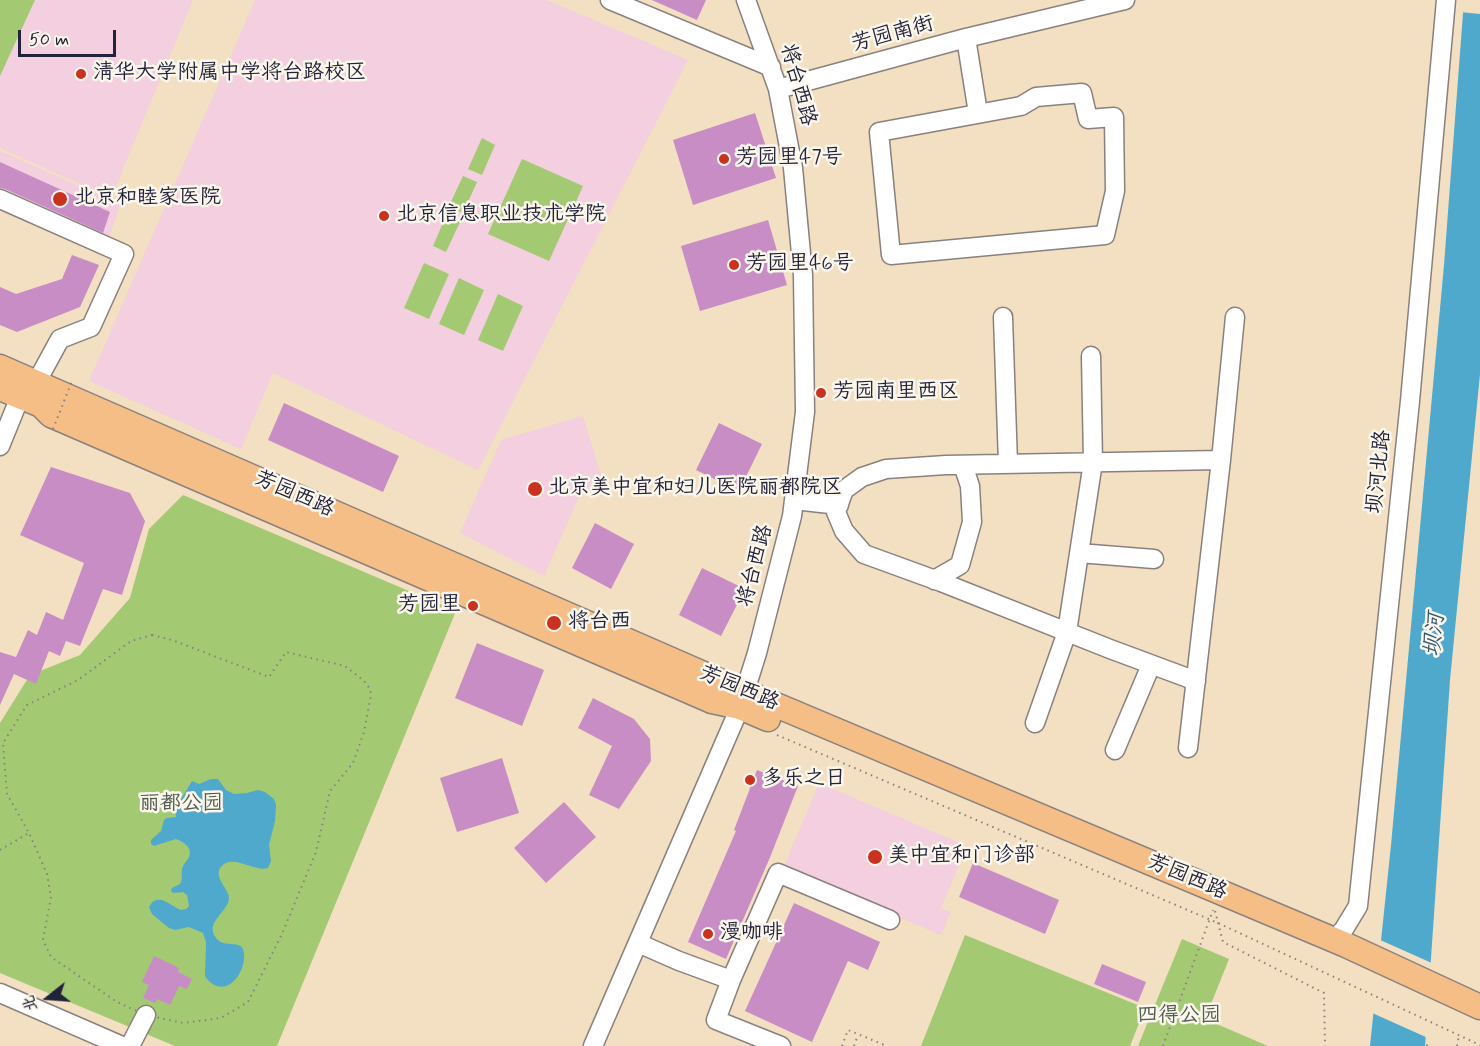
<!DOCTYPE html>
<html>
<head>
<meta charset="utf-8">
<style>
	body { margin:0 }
	#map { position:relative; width:1480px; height:1046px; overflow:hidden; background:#f3dfc2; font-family:Mynerve,"LXGW WenKai TC",sans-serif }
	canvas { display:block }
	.north { position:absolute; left:18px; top:968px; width:60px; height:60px; -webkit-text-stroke:4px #fbf7ec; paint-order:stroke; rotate:253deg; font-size:16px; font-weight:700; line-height:24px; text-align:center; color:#22223b }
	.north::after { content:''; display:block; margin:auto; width:21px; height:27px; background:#22223b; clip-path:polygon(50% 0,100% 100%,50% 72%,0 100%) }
	.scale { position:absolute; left:18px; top:30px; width:98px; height:27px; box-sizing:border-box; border:3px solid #22223b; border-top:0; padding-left:8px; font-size:18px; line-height:21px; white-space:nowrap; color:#22223b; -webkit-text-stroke:4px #fbf7ec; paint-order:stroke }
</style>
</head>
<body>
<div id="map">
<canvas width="1480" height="1046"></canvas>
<div class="north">北</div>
<div class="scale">50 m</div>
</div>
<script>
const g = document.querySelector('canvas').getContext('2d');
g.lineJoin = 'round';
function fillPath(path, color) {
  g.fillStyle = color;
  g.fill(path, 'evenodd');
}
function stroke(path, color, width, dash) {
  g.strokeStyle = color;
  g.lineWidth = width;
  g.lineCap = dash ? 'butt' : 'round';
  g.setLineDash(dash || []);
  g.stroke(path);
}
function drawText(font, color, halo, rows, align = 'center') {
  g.font = font + ' Mynerve,"LXGW WenKai TC",sans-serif';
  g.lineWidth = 5;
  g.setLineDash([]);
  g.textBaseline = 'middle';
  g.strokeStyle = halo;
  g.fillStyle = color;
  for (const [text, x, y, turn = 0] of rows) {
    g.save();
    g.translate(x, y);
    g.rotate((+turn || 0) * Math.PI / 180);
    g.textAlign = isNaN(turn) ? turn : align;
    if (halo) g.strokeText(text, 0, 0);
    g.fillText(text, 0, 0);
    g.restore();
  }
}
fillPath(new Path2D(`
	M0,0H193L111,198L0,148Z
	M255,0H547L688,60L478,470L273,373L241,449L89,381Z
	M0,151L120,204L108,241L0,194Z
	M583,416L602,478L578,499L544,576L460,533L501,440Z
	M819,783L967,846L941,908L951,912L941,935L783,869Z`), '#f3cfdf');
fillPath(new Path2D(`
	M0,0H35L0,76Z
	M482,138L495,145L482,175L468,169Z
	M522,159L583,186L549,261L488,234Z
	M463,176L477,182L463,213L449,206Z
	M446,216L460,222L446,252L433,246Z
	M424,263L449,274L429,319L404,308Z
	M459,278L484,290L464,335L439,324Z
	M498,294L523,306L503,351L478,340Z
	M183,495L456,611L277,1046H175L0,973V723L30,675L80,655L130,598L149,529Z
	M965,935L1145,1008L1130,1046H921Z
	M1182,939L1229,959L1205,1019L1268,1046H1138Z`), '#a4c973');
fillPath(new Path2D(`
	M1464,0H1480V374L1450,680L1425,1046H1370L1391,845L1444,265Z
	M211,779H218L226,790L234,794L247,793L258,790L265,792L274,799L276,805L275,821L269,845L271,861L268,868C256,872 235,856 224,864C210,874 228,888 229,897C229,913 204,921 216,938C225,950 243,937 244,954C246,975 223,1002 205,976L206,942L203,933L189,927L175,930L169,928L152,914L149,907C158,891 170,906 181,910L186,909L189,906L187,895L183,892L173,893L171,891L172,888L180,884C183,878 181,875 182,869C184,861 194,857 188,847C185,843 181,841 176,839L154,846L151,844V840L161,831L164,820L167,818L176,817L175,809L192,781L199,784Z`), '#4ea9cc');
fillPath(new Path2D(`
	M1461,0H1480V14L1460,12Z
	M1378,939L1434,964L1428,1038L1370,1012Z`), '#f3dfc2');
fillPath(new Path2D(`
	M652,0H706L697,20Z
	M755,113L776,178L693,205L673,140Z
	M0,162L110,212L103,233L5,189L0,188Z
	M768,220L787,285L700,311L681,246Z
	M72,255L99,265L80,307L17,332L0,325V287L16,294L62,279Z
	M284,403L399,456L383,492L268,440Z
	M719,423L762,444L739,491L696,470Z
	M51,467L130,493L145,521L122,595L103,589L80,646L66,641L60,656L49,651L36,684L14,674L0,705V652L16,657L28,630L37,635L46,612L63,620L84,563L20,535Z
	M595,523L634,544L611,589L572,568Z
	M702,568L745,589L721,636L679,615Z
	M477,643L544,670L522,726L455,698Z
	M593,698L634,719L650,739L651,761L619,809L589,795L612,746L578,728Z
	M502,758L519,813L457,832L440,778Z
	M757,770L798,786L771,855L726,959L688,942L736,831L734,830Z
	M564,802L596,837L546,883L514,848Z
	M973,863L1059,900L1045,934L959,897Z
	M794,903L880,942L868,970L848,961L812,1042L745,1011Z
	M154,956L179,968L178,972L192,979L187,989L179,986L170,1005L157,999L155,1003L143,998L149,985L142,982Z
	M1102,964L1146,982L1138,1002L1094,984Z`), '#c98dc6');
const minor = new Path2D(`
	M610,0L771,67
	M966,38L978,113
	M778,89L966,38L1125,0
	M1082,93L1088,119L1114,117L1115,191L1105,235L891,255L879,132L1021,106L1036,97Z
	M0,199L124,254L91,327L60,339L36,383
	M1003,317L1008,464
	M0,446L24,387
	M794,500L839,505
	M1079,553L1154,559
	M934,580L960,565L972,522L970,486L963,465
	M1196,681L1110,649L941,582L864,554L844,531L836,512L844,490L862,477L886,469L946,465L1221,460
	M1035,723L1067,632L1093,462L1091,356
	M1188,748L1221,460L1235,317
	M1115,750L1151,665
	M1334,940L1344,929L1358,906L1410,401L1446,0
	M638,943L679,961L731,980
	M0,993L122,1046
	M130,1046L146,1015
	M593,1046L740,707L757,653L792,516L805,412L803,275L793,168L778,89L746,0
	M781,1046L716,1020L731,980L778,873L890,920`);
const major = new Path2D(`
	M0,367L745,692L1346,945L1480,1007
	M0,388L41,405L51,415L712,701L740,707L768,719`);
stroke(minor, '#8a807e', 21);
stroke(major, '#8a807e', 27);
stroke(new Path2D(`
	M152,635L172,640L269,677L286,652L345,666L364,681L370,689L371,695L364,732L353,763L330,791L316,852L282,934L248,1002L221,1018L183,1023L146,1015L117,1002L51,957L43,940L51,897L47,874L29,833L7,794L3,743L27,705L78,680L131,641Z
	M777,735L1218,923L1480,1045
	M0,850L29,833
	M1215,911L1223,942L1324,993L1325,1046
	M842,1046L848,1030L887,1046
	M854,1046L858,1035
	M1163,1046L1213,910
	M1427,1046V1043
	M1457,1046L1459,1035`), '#8a807e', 2, [1.5, 4.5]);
stroke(minor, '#fff', 18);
stroke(major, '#f6be87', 24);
stroke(new Path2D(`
	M53,429L72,381`), '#8a807e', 2, [1.5, 4.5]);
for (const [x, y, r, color] of [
	[81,74,6,"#c8321e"],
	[724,159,6,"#c8321e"],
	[60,199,8,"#c8321e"],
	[384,216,6,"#c8321e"],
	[734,265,6,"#c8321e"],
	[821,393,6,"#c8321e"],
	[535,489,8,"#c8321e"],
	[473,606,6,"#c8321e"],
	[554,623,8,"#c8321e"],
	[750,780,6,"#c8321e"],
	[875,857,8,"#c8321e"],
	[708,934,6,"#c8321e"]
]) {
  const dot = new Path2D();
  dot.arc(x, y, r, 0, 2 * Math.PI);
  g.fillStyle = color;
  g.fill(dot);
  stroke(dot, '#fbf7ec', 2);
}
drawText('21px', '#22223b', '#fbf7ec', [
	["芳园南街",893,35,-15],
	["将台西路",797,85,75],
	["坝河北路",1380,472,-84],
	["芳园西路",294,495,24],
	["将台西路",756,566,-75],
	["芳园西路",739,689,23],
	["芳园西路",1187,878,23]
]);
drawText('21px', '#22223b', '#fbf7ec', [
	["清华大学附属中学将台路校区",93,74],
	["芳园里47号",736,159],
	["北京和睦家医院",74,199],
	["北京信息职业技术学院",396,216],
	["芳园里46号",746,265],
	["芳园南里西区",833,393],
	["北京美中宜和妇儿医院丽都院区",548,489],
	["芳园里",461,606,"right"],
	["将台西",568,623],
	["多乐之日",762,780],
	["美中宜和门诊部",888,857],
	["漫咖啡",720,934]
], 'left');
drawText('21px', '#505c4f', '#fbf7ec', [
	["丽都公园",181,805],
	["四得公园",1179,1017]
]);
drawText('italic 22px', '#345875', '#fbf7ec', [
	["坝河",1436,635,-84]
]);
</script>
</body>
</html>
